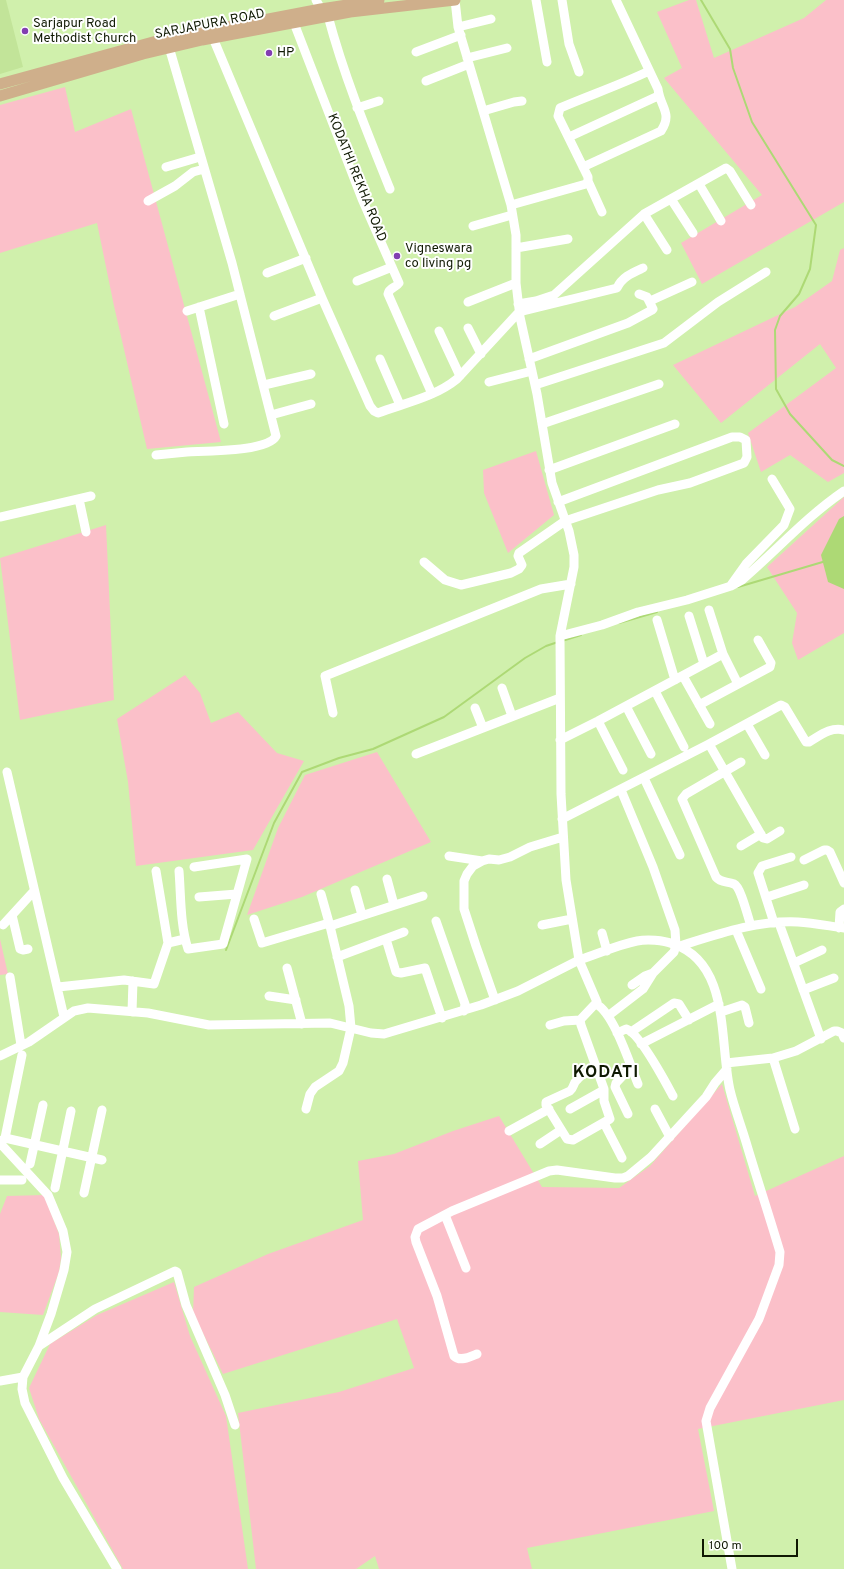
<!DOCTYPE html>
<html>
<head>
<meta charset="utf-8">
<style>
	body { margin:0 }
	#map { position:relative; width:844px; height:1569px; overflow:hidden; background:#d0f0ac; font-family:Overpass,sans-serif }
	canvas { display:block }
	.scale { position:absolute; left:702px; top:1539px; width:96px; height:18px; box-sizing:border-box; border:2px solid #0f1902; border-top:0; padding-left:5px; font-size:12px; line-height:14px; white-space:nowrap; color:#0f1902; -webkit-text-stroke:3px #fff; paint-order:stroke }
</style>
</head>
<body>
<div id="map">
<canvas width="844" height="1569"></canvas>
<div class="scale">100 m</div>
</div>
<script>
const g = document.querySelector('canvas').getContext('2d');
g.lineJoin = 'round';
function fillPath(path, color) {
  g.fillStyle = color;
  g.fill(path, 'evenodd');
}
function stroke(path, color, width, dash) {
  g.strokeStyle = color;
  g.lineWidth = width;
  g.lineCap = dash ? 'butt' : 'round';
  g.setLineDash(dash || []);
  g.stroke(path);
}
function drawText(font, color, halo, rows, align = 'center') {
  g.font = font + ' Overpass,sans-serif';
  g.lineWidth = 4;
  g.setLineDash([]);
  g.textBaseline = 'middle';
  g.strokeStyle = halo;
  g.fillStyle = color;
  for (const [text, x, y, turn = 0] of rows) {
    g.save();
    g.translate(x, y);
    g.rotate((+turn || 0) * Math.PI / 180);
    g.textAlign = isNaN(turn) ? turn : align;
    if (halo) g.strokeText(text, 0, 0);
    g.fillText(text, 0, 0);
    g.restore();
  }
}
fillPath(new Path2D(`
	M0,0H6L23,67L0,74Z`), '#c2e499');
fillPath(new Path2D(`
	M689,0H696L714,58L804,18L826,0H844V202L702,284L681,243L762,195L664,78L682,68L657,12Z
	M65,87L75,132L131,109L221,442L147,449L114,306L97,223L0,253V105Z
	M844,248V473L828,482L790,455L761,472L748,433L836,368L820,344L721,423L673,365L795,307L832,281L840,250Z
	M536,451L554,515L508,553L484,493L483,470Z
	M844,497V633L798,660L792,643L797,613L767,567Z
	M106,525L114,700L20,720L0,558Z
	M185,675L200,693L211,723L238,712L277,753L304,761L253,850L136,866L128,782L117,719Z
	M377,752L431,842L302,897L247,915L278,828L305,775Z
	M0,939L8,974L0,975Z
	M722,1084L755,1196L844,1156V1400L698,1429L714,1511L527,1548L532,1569H379L375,1556L356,1569H256L238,1413L339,1392L414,1368L397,1319L223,1374L193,1313L194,1287L268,1254L363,1220L358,1161L394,1154L453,1131L499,1116L542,1187L619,1188L650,1166Z
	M44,1195L59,1234L61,1258L59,1272L43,1315L0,1312V1214L7,1196Z
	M174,1282L190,1336L226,1416L248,1569H123L39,1419L29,1388L50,1344L97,1315Z`), '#fbc0c9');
fillPath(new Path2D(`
	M844,516V589L828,582L821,555L839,519Z`), '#add975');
stroke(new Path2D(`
	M701,0L730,49L733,68L752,122L816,225L810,269L799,294L780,316L775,330L776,389L790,414L832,460L844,466
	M738,587L826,561
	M619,623L657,612
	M562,641L581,635
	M226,950L274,823L302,772L339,758L373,749L444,717L525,658L546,646L558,642`), '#add975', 2);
stroke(new Path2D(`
	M316,0L321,9
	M455,0L458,27L511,205L516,235V283L520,317L537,394L552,483L569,531L574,555V567L560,636L561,794L566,880L579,960C598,954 617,945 637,941C647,939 663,940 673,944C731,963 719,1042 730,1090C734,1107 741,1125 746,1142C757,1179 769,1215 780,1252L779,1265L759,1319L710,1408L706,1421L732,1569
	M536,0L547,62
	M562,0L569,44L579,72
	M328,16C344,76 367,132 390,189
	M294,23L362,199L399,283C396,288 389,287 388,294L432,394
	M458,27L491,19
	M213,38L322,298L370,406L374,411L378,413C405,403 435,397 457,379L519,312L617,288C622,277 632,273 643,268
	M416,52L461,35
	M467,58L507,48
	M426,81L469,64
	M357,108L379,101
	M483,111L514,102L522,101
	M569,137L658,96
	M166,167L200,157
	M583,167L661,131C673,113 660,107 658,89L616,0
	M588,181L602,212
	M699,184L721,221
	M671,199L693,233
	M148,201L175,186L193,172L204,169
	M511,205L586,184L588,181V177L558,116L560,108C590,95 620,85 649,71
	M644,214L667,250
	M473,226L512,215
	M516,248L568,239
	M267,273L306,258
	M357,281L392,267
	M650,301L692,282
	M468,302L516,283
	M518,304L536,301L554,295L644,214L726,168L730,171L751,205
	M199,307L224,424
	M187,311L240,294
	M274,316L322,298
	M468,328L481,354
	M439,331L460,376
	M380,359L400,405
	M529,359L628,323L652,310L653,309L647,297L639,294
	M489,382L532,371
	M264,385L311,374
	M535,385L664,343L718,302L766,272
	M271,415L311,404
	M542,424L659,384
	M156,455C167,454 177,453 187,452C205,451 268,452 276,436L232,263L169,47L166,43
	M549,470L675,424
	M79,499L86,532
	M0,517L91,496
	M424,562L445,580L461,585L511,573L519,569L522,565L518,556L519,553L565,521L658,490L690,483L744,463L747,457L746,440L740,437H732L558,502
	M731,585L746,564L784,525L790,509L772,479
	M689,616L704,664
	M657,620L675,680
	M560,636L602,625L638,612L687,600L731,586L742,580C776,551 806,517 844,491
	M723,654L738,684
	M683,676L710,724
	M502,688L512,716
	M655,691L684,747
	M699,705L770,667L771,663L758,640
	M626,706L651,754
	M475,708L483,728
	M333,713L325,676L541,589L571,584
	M598,721L623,770
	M747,724L765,755
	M560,740L598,721L723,654L709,610
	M709,744L763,838L767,839L780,831
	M416,754L560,698
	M741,762L686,794L682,799L716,877C721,883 727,881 734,884C741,887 748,918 751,926
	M7,772L64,1017
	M644,778L680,855
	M562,819L709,744L781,705L785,707L806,742H809C821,735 830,727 844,730
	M741,846L761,834
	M449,856L482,861
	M804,860L824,850H827L830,852L844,883
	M156,871L168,943
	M179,871C181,896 180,924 188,949L223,944L247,859L194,867
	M387,879L394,905
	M355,890L362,915
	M321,894L330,926
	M199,897L237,894
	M767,897L804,885
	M12,915L20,949L23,950L28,949
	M254,919L262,943L329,923
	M436,921L465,1004L464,1011
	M774,923L758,873L762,866L791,857
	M779,923L821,1039
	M3,925L34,891
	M542,925L572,919
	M839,928L840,912L844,909
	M736,930L761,989
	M602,933L607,951
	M386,939L396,972L401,973L425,968L442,1018
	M680,946C718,934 758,920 798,922C813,923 829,926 844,928
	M337,957L404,932
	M794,963L822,950
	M287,968L302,1024
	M10,977L21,1045
	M632,985L645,976L653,973
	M58,987L124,980L154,984L168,943L185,939
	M803,990L834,978
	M269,996L296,1000
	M495,1000L476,946L464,909V881L467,874L473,866L482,861L489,859L499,860L510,857L530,847L563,837
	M596,1004C614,1013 630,1065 638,1084
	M132,1012L133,981
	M721,1012L742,1005L745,1007L749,1023
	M608,1016L643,989L653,973L674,952L676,945L675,930L653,867L621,790
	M550,1025L564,1021L580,1020
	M631,1032L674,1003L679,1004L689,1020
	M617,1033L626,1029C639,1032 666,1083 673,1096
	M641,1044L719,1004
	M0,1056L29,1042L74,1011L88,1008L148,1013L209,1025L330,1023L371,1033L384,1034L481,1005L518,991L579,960L597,1002L580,1020L581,1025L604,1089V1101L610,1119L573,1140L567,1139L546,1105V1102L570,1091C574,1088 573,1083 577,1080C581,1074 590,1071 596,1068
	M773,1058L795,1129
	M726,1063L773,1058L796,1051L834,1031H837L842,1033L844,1038
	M306,1109L310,1094L315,1087L339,1071L343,1063L351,1028L349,1006L330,926L423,896
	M570,1109L604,1090
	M655,1109L670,1137
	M628,1114L615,1087L616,1083L631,1067
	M604,1123L622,1158
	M509,1131L549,1109
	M5,1138L102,1160
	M0,1142L5,1138L22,1055
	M0,1143L48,1195L63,1231L67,1252L64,1270L51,1314L39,1346L23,1377L22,1389L25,1403L63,1478L117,1569
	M540,1144L561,1130
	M30,1164L43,1105
	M0,1180H22
	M55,1188L71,1111
	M84,1193L102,1110
	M445,1215L466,1268
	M39,1346L95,1309L175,1271L177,1272L186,1305L225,1395L235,1425
	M477,1354C470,1357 460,1362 454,1356L437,1296L416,1242L415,1237L418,1229L452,1211L549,1171L557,1170L615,1178H623L628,1176L651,1157L706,1097L715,1083L727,1069
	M0,1381L23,1377`), '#fff', 9);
stroke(new Path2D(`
	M0,84L164,39L321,9L379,0
	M0,96L143,54L202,40L350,12L455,0`), '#cfaf8b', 11);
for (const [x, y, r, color] of [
	[25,31,4,"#823eb1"],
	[269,53,4,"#823eb1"],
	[397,256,4,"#823eb1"]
]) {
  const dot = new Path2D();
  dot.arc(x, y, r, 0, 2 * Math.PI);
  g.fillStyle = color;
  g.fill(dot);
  stroke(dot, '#fff', 1.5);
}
drawText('13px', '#0f1902', '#fff', [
	["Sarjapur Road",33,24],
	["Methodist Church",33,39],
	["HP",277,53],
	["Vigneswara",405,249],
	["co living pg",405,264]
], 'left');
drawText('13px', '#0f1902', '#fff', [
	["SARJAPURA ROAD",210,25,-11],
	["KODATHI REKHA ROAD",356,178,68]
]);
g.letterSpacing = '1px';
drawText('bold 17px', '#0f1902', '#fff', [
	["KODATI",606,1074]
]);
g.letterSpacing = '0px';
</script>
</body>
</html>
